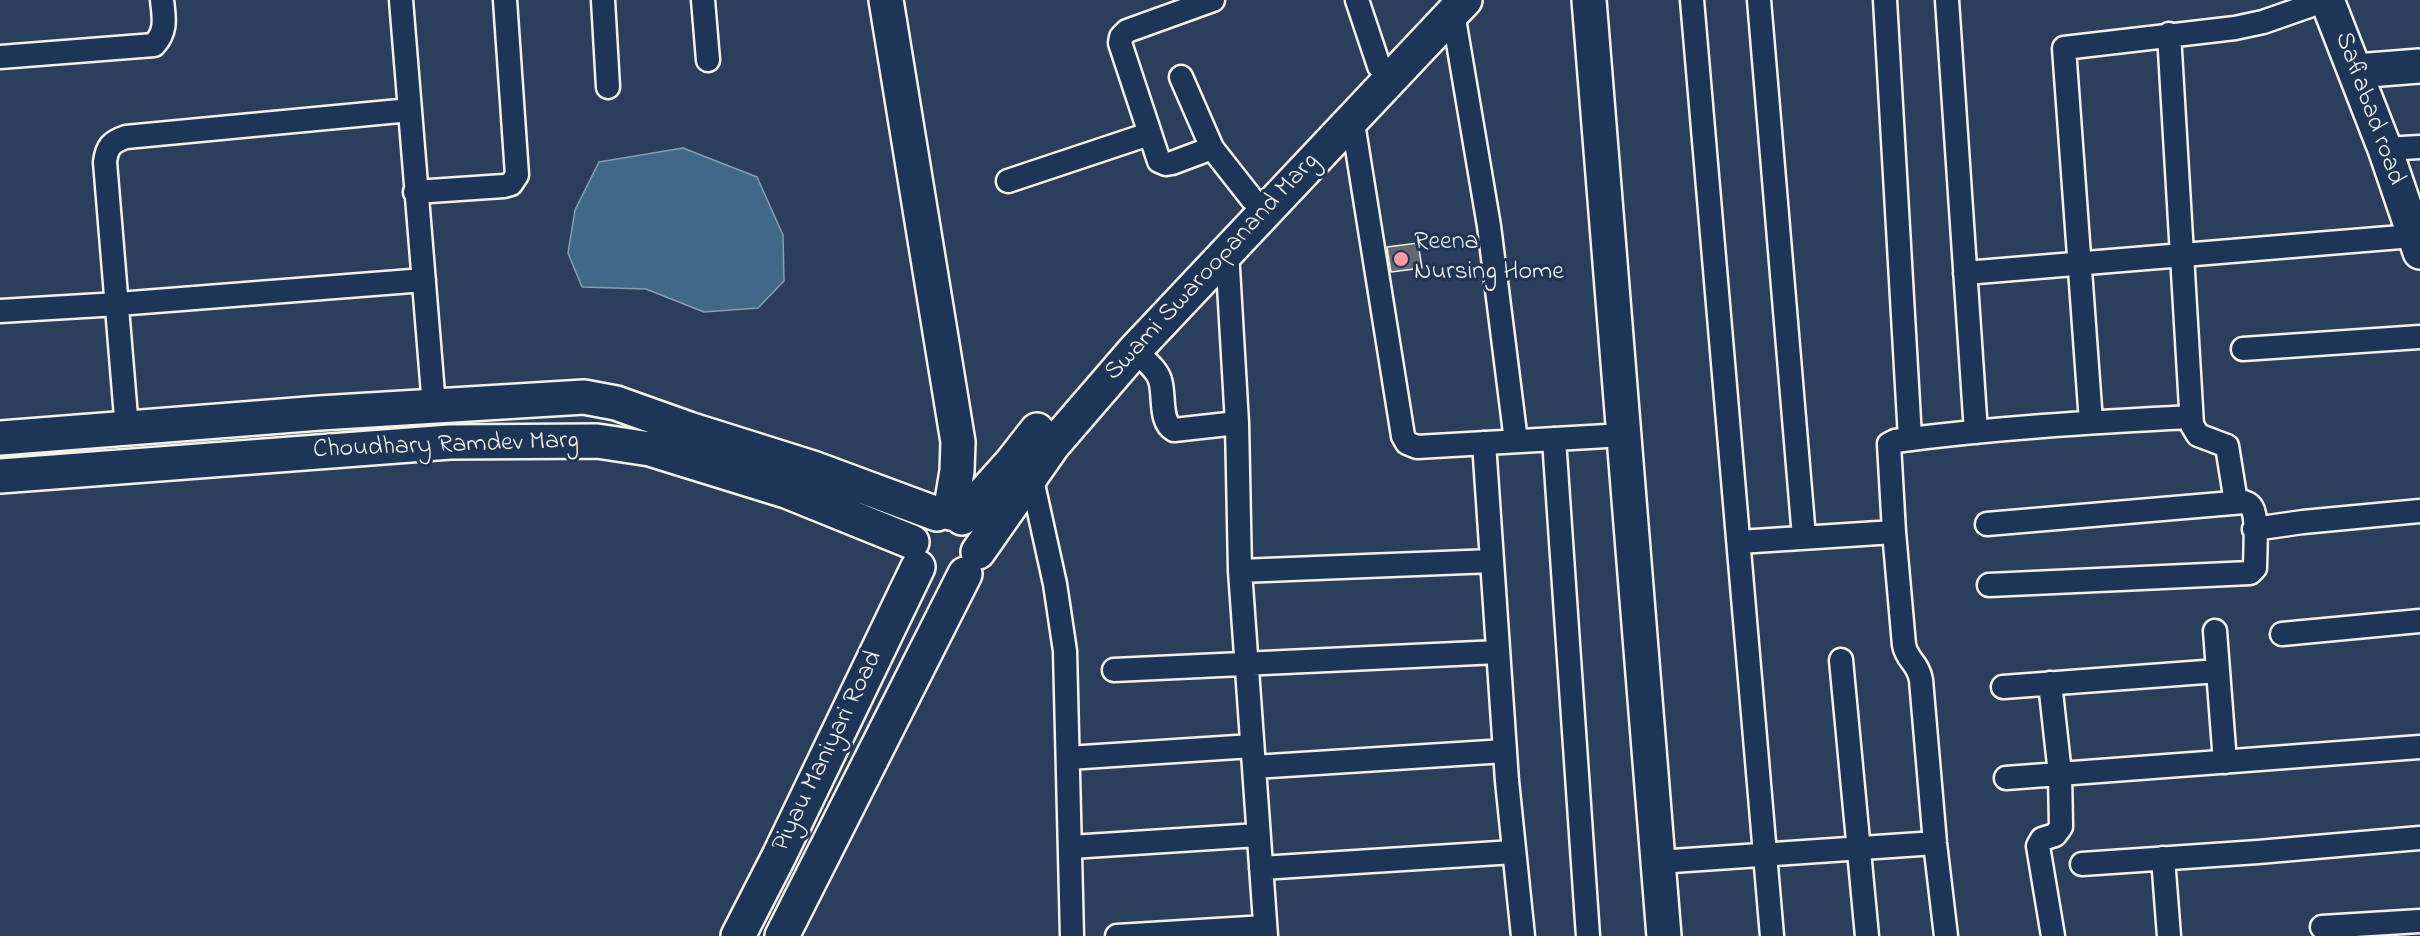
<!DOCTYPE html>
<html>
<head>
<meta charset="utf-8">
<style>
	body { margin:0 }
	canvas { display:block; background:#2b3f5c }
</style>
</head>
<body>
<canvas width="2420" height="936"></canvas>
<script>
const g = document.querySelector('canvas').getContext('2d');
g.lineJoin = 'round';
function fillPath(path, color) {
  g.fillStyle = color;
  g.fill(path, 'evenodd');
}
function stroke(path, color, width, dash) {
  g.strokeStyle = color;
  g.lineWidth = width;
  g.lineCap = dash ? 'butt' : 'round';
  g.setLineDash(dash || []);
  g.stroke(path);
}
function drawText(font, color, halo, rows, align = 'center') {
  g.font = font + ' "Indie Flower",sans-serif';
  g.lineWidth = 6;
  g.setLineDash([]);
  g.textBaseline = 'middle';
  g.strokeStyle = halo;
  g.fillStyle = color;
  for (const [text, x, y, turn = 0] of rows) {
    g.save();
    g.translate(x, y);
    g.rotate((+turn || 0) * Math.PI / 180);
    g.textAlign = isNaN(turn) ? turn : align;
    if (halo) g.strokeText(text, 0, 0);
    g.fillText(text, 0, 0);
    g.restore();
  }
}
const water = new Path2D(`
	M683,148L757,177L783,235L784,281L758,308L704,312L646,289L582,287L568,253L575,210L599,162Z`);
fillPath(water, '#406887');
stroke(water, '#889fae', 1.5);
const building = new Path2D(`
	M1418,243L1422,268L1391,272L1387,247Z`);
fillPath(building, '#64686e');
stroke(building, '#f4f1e8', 1.5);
const street = new Path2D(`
	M401,0L434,406
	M603,0L608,87
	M703,0L708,60
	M1357,0L1379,66
	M1692,0L1772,936
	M1759,0L1804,537
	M1885,0L1910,438
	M1947,0L1976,432
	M1453,13L1489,226L1516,441
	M2169,34L2192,425L2198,435L2227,446L2236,502
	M0,57L154,45C167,31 164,18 162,0
	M1181,77L1212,148L1252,199
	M1352,117L1403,436L1407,443L1417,447L1624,435
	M1212,148L1172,163L1166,164L1159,161L1120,43L1121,37L1127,31L1213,0
	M2385,149L2420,147
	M1008,181L1149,134
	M415,192L504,186L511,184L517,175L505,0
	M1227,251L1237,423L1240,571L1266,936
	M1965,273L2413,236
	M0,311L118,304L424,280
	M2243,349L2420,337
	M1135,350C1143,359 1157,369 1160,380C1165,395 1159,422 1174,430L1237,423
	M2091,422L2064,48L2235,28L2263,22L2326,0
	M127,429L105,162C107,147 111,142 126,137L410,110
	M1554,439L1588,936
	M1484,443L1507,781L1523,936
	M1031,475L1055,584L1065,651L1072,936
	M1987,524L2244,502C2248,504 2249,503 2252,508C2258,518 2255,554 2255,568L2250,573L1989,585
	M2254,529L2303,522L2420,511
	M1739,542L1894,532
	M1240,571L1492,561
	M2215,631L2225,762
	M2282,634L2420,621
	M1841,660L1867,936
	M1114,670L1498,652
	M2050,683L2060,774L2061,827L2055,835L2042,839L2038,846L2053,936
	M2003,687L2218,671
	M1068,758L1252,746
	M1254,767L1505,751
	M2006,778L2420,747
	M1071,847L1258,835
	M2163,858L2169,936
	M1658,862L1935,843
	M2082,864L2258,852L2420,838
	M1261,868L1514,852
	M2322,927L2420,921
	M1117,936L1265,927
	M1946,936L1935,843L1921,680C1918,662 1907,661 1904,645L1894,532L1889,444L1895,441C1993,428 2092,422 2191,417`);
const secondary = new Path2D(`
	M886,0L958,442L957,471L950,513
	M1589,0L1664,936
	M2327,0L2385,149L2420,252
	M2356,71L2420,66
	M0,438L320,413L584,397L616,403L689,429L813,468L937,514
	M0,476L450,442L597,441L650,449L786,491L912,542
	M962,518L1012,462L1037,430
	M978,552L1053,445L1135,350L1465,0
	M738,936L779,856L918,567
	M782,936L965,574`);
stroke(street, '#f4f1e8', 27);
stroke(secondary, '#f4f1e8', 38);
stroke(street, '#1d3557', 22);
stroke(secondary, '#1d3557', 33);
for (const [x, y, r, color] of [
	[1401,259,8,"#ff9aa2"]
]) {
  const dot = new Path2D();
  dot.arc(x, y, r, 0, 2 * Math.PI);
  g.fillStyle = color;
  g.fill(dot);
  stroke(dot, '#1d3557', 2);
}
drawText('26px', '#f4f1e8', '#1d3557', [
	["Safiabad road",2368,109,70],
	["Swami Swaroopanand Marg",1213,268,-47],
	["Choudhary Ramdev Marg",446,447,-2],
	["Piyau Maniyari Road",829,752,-64]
]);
drawText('26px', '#f4f1e8', '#1d3557', [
	["Reena",1414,244],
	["Nursing Home",1414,274]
], 'left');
</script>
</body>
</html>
